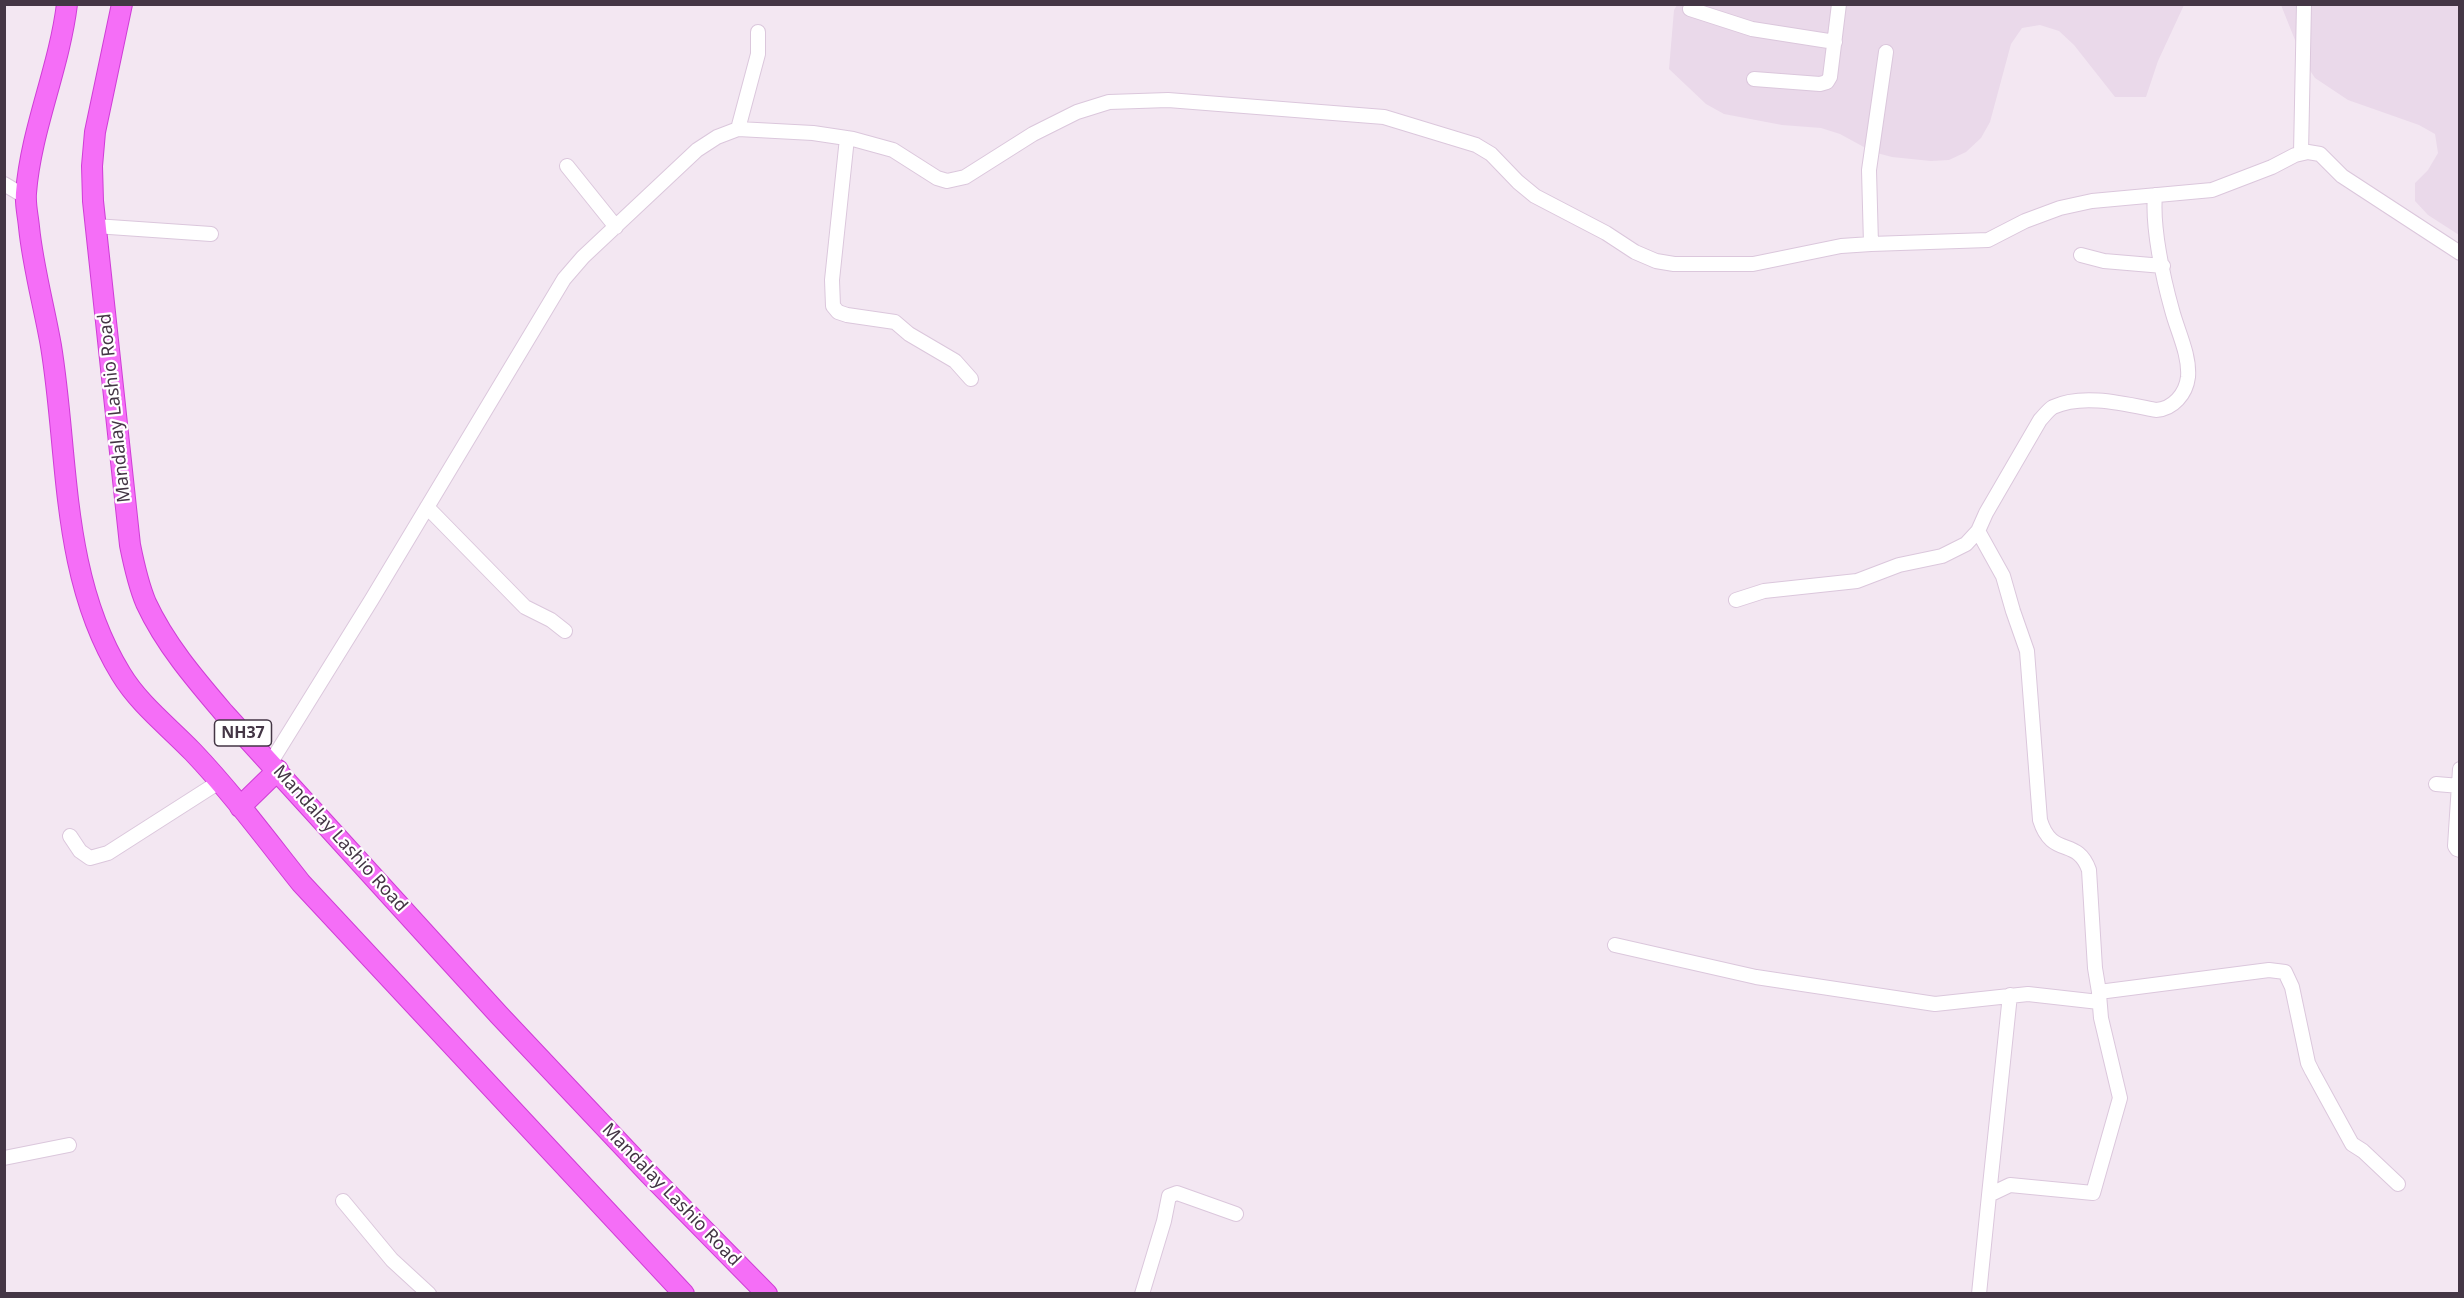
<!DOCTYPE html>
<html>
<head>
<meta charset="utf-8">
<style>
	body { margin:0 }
	#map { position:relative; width:2464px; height:1298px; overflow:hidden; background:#f3e7f2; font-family:"Noto Sans",sans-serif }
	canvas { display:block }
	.frame { position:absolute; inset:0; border:6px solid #443645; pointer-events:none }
</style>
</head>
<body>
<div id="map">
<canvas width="2464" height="1298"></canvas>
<div class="frame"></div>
</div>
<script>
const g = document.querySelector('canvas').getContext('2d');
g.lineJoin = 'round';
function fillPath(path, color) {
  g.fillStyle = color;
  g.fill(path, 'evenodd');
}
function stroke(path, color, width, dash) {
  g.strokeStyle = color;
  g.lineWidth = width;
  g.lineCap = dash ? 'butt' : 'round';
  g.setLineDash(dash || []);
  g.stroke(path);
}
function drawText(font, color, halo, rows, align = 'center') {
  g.font = font + ' "Noto Sans",sans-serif';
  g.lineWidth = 4.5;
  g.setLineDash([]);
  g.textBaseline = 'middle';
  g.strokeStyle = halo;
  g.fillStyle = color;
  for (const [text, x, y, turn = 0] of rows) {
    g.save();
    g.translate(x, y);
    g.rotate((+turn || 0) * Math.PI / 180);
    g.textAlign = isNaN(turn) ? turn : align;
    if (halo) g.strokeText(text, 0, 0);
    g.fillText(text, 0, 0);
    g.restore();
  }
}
fillPath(new Path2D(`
	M1677,5H2184L2158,61L2146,97H2115L2074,45L2059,31L2040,25L2022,28L2011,44L1990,122L1981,138L1966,152L1949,160L1931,161L1892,157L1873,152L1840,134L1821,128L1782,125L1724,114L1706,104L1669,69L1674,10Z
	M2281,5H2459V235L2428,215L2415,201V183L2428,170L2438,153L2435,134L2419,125L2348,100L2315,78L2303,60Z`), '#ead9ea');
const minor = new Path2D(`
	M1690,9L1752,29L1835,42
	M1754,79L1820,84L1827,82L1830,77L1839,4
	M738,129L758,54V32
	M847,138L832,280L833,306L838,312L847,315L895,322L909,334L955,361L971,379
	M2301,153L2304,4
	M567,166L616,227
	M4,184L26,197
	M95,226L211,234
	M1871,244L1869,170L1886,52
	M2081,255L2104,261L2163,266
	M427,507L525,607L551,620L565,631
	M1978,531L2003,576L2013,611L2027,651L2040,820C2052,859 2077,836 2089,870L2095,968L2099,992L2269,970L2285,972L2292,987L2308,1063L2312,1071L2352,1144L2363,1151L2398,1184
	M1736,600L1764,591L1857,581L1899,565L1942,556L1966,544L1978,531L1986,513L2040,420C2044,416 2048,410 2053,407C2083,393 2125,404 2156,410C2173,409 2186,394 2188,377C2190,355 2177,330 2172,310C2163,278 2152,227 2155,195
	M271,762L372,599L564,279L583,257L697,150L717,137L738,129L813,133L853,139L893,150L937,178L947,181L965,177L1033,134L1077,112L1109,102L1168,100L1384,117L1476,145L1491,154L1518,182L1535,196L1606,233L1635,252L1656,261L1674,264H1753L1841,246L1871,244L1988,240L2025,221L2060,208L2092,201L2212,190L2272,167L2295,155L2308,152L2320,154L2342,176L2460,253
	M2460,769L2455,846L2457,849L2460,850
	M2436,784L2460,786
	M70,836L80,851L90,858L108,853L219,782
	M1615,945L1756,977L1935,1004L2028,994L2099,1002
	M4,1158L69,1145
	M1989,1195L2010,995
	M343,1201L392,1260L429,1294
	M1142,1294L1164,1221L1169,1196L1177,1193L1236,1214
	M1979,1294L1989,1195L2010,1185L2093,1193L2120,1098L2101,1018L2099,994`);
const highway = new Path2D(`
	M67,4C59,69 31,129 26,193C25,204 28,216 29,227C33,267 44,306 51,346C69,456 60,575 121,674C139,704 169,727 193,752C232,793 266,839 301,883L684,1294
	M122,4L95,132L92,166L93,201L130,545C134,565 138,584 146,603C165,644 195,679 224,713L499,1015L649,1174L767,1294
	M240,807L278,770`);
stroke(minor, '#dbc7dc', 16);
stroke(highway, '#cf3ed6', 22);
stroke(minor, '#fff', 14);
stroke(highway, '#f56ef7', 20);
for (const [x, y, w] of [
	[243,733,57]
]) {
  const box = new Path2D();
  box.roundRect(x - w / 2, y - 13, w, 26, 4.5);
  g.fillStyle = '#fff';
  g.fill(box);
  stroke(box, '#443645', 1.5);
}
drawText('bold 16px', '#443645', null, [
	["NH37",243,733]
]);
drawText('18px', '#443645', '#fff', [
	["Mandalay Lashio Road",115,408,-96],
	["Mandalay Lashio Road",340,839,48],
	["Mandalay Lashio Road",671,1195,46]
]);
</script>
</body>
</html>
